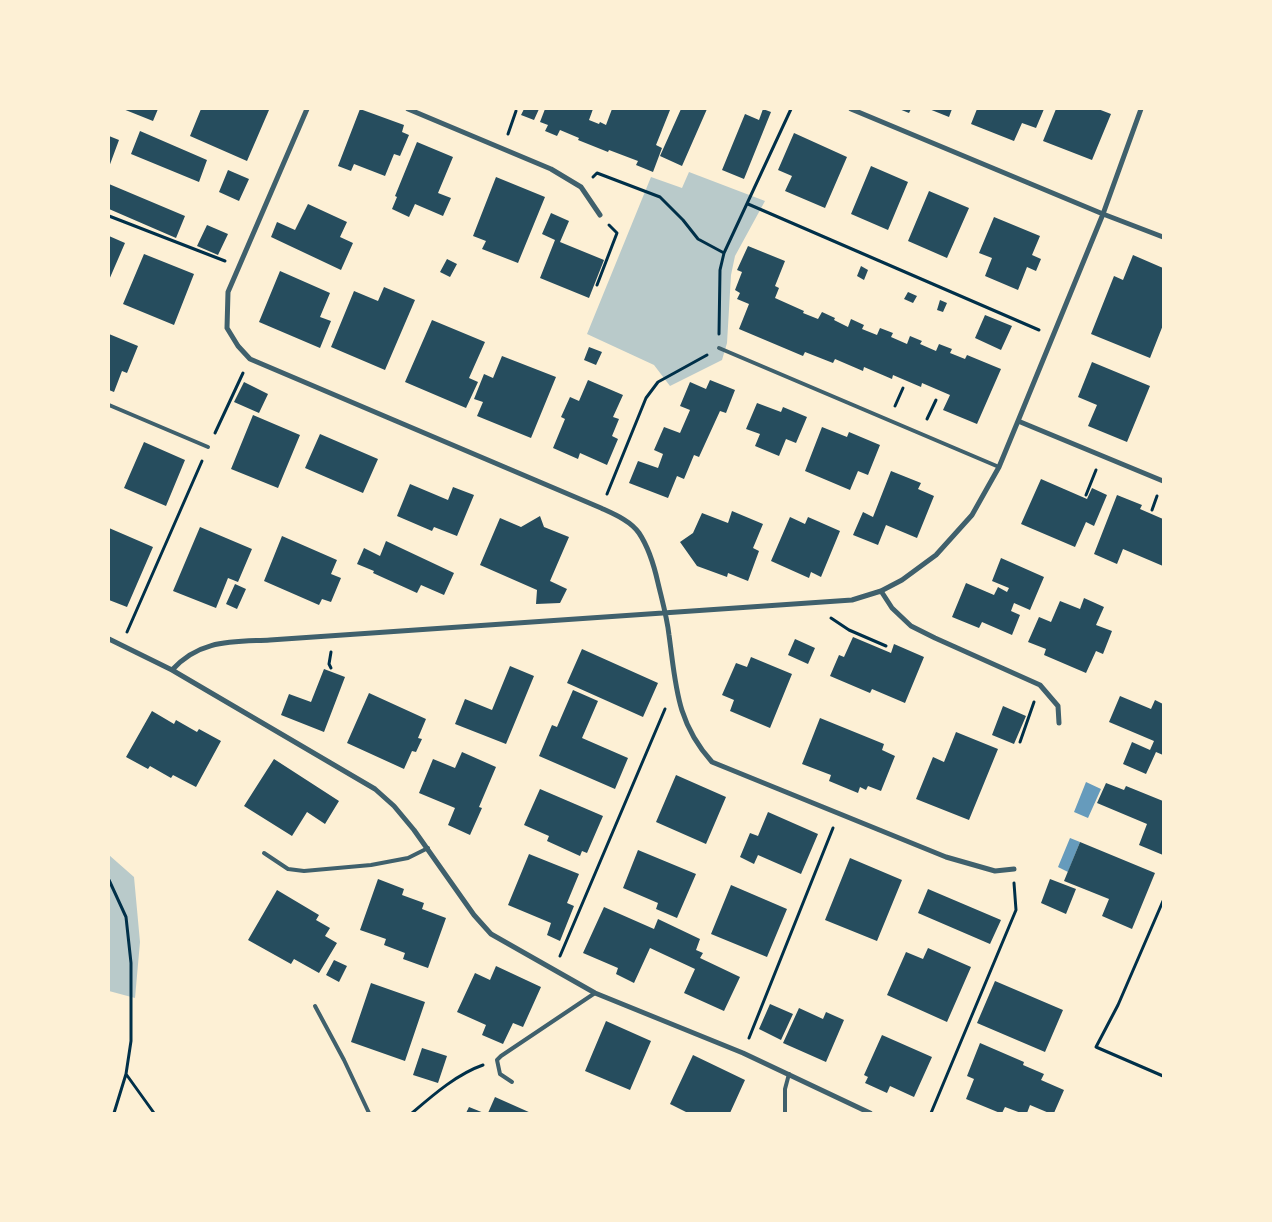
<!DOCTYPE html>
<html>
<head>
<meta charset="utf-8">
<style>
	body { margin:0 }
	#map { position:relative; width:1272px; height:1222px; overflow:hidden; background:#fdf0d5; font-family:Barlow,sans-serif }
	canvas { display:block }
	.frame { position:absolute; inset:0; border:110px solid #fdf0d5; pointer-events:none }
</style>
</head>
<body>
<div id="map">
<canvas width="1272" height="1222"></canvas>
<div class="frame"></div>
</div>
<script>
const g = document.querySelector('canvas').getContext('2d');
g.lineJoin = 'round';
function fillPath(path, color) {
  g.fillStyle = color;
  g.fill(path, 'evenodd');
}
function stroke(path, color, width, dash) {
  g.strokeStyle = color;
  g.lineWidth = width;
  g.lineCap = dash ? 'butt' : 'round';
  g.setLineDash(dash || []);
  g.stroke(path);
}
fillPath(new Path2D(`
	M689,172L765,201L735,256L731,275L727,343L722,360L670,386L654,365L587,334L651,177L682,188Z
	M109,855L134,877L140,942L135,998L109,991Z`), '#b9caca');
fillPath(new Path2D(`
	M1086,782L1101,789L1088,818L1074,812Z
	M1070,838L1080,842L1068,872L1058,867Z`), '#669bbc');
fillPath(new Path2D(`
	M123,109H158L153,121Z
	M201,109H266L269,110L247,161L190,136Z
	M360,109L404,125L402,132L409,135L400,156L394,154L385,176L354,164L351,171L338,166Z
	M524,109H539L534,120L521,115Z
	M545,109H593L589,120L599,124L600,122L606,125L612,109H667L670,110L656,145L662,148L653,172L636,165L638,161L609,150L608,152L578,140L579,138L560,130L557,136L545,131L548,125L540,122Z
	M681,109H707L682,166L660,156Z
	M763,109L771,112L744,179L722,170L745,114L759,120Z
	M899,109H911L909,113Z
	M929,109H952L949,117Z
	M977,109H1044L1036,128L1022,123L1014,141L971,124Z
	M1056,109H1098L1111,114L1092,160L1043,141Z
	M140,131L207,160L199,182L131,154Z
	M794,133L847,157L825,208L785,191L792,176L778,170Z
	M109,136L119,140L109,167Z
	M417,142L453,157L438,193L451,198L443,216L415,204L409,217L392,209L397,197L395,196Z
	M871,166L908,182L888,230L851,214Z
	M228,170L249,179L239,201L219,192Z
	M496,177L545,197L518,263L482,249L486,241L473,236Z
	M109,184L185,216L176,238L109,209Z
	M929,191L969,208L947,258L908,241Z
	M308,204L347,222L340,237L353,243L341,270L271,237L277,222L295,230Z
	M551,213L569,221L560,242L604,260L589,298L540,278L555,240L542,234Z
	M994,217L1040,236L1032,255L1041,259L1036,271L1027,267L1018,290L985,276L992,258L979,253Z
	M207,225L228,234L218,255L197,246Z
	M109,236L125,243L109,280Z
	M748,246L785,261L775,286L779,288L775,298L804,311L803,313L818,319L822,312L835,318L834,320L848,327L851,319L864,325L862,329L877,335L880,328L893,333L891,337L907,344L910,336L922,341L920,344L936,351L939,344L952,349L950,353L965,359L967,355L1001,369L977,424L943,410L950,395L922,383L921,387L893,375L892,379L864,367L863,371L835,359L833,363L805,352L803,356L739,329L749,304L737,299L740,293L735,290L742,272L737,270Z
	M144,254L194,274L174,325L123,304Z
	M1133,255L1163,268V325L1150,358L1091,334L1114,276L1123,280Z
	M447,259L457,264L450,277L440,272Z
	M861,266L868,270L864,280L857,276Z
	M280,271L330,293L320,317L331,321L320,348L259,322Z
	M384,287L415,300L385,370L331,347L354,291L378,301Z
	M908,292L917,296L913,303L904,299Z
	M940,300L947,303L943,312L937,310Z
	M985,315L1012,326L1001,350L975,338Z
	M432,320L485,342L469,378L478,382L466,408L405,382Z
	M109,334L138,346L127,373L122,371L114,392L109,390Z
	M589,347L602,352L596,365L584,360Z
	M502,356L556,377L531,438L477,416L483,402L474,399L484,374L493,378Z
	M1092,362L1150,386L1127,442L1088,426L1097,405L1078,397Z
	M588,380L623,395L613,417L619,419L612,436L618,439L607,465L580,453L578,459L553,448L565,419L561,417L570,397L579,401Z
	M710,380L735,390L726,413L720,411L699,457L694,455L684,479L677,476L668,498L629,483L638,461L658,468L663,454L654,450L664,427L680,433L690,410L680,406L690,382L706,389Z
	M244,382L268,394L259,413L234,402Z
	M757,403L781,412L783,407L807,417L796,443L786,439L779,456L755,446L760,434L746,429Z
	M253,415L300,435L278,488L231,469Z
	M822,427L847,437L849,432L880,445L868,475L858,471L850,490L805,471Z
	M320,434L378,459L363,493L305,468Z
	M144,442L185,460L166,506L124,488Z
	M891,471L921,483L918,489L934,496L917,538L886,525L878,545L853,535L863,512L873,517Z
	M1041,479L1087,499L1092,488L1107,495L1094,526L1086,522L1075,547L1021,524Z
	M410,484L448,500L453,487L474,495L457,536L434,527L432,531L397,516Z
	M1117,495L1142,505L1140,509L1163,519V566L1123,549L1117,564L1094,554Z
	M732,511L763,524L753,548L759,551L748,581L728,573L727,577L697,566L680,542L693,533L702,513L728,523Z
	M540,516L544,527L569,537L550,581L567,589L560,603L536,604L537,590L480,565L500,518L521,527Z
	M790,517L805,524L808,517L840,531L821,577L811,572L809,578L771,561Z
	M200,527L252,549L238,582L228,578L216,608L173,591Z
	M109,528L153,547L127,607L109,600Z
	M282,536L337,560L331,574L341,578L331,602L322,599L319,605L264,581Z
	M386,541L454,573L444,595L421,585L417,593L373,573L374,571L357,564L364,548L380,556Z
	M1001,558L1044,577L1030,610L1014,603L1011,611L1020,615L1012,635L982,622L979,628L952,617L966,583L994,595L998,587L1007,592L1009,588L992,581Z
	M235,584L246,589L237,609L226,604Z
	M1084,598L1104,607L1096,625L1112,631L1103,654L1096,651L1086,673L1044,655L1046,649L1028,642L1039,617L1051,622L1060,601L1080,609Z
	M853,637L891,653L894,644L924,657L905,703L872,689L870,693L830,676L839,655L844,657Z
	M795,639L815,648L808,664L788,655Z
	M582,649L658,683L643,717L567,683Z
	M751,657L792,674L770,728L730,711L734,700L722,695L736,663L747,667Z
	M510,666L534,676L506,744L455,724L465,699L492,710Z
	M324,669L345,677L324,732L281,715L289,694L311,702Z
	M573,690L598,701L582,738L628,758L615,789L539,756L552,725L557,727Z
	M369,693L426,719L418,738L422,739L416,752L412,751L404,769L347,743Z
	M1120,696L1151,709L1155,700L1163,704V755L1156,752L1146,774L1123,764L1132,742L1150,750L1154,741L1109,722Z
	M1003,706L1026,716L1014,744L992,735Z
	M152,711L174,724L176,720L197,732L199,729L221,741L196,787L173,775L171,778L150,766L148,769L126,757Z
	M820,718L884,744L882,750L895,756L881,791L868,786L866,790L860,787L858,793L829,781L831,775L802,764Z
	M956,732L998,749L969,820L916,799L933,757L944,762Z
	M462,752L496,767L479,807L482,808L470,835L448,825L455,808L419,793L433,759L455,768Z
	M274,759L339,801L325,824L307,812L292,836L244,806Z
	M676,775L726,797L706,844L656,822Z
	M1106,783L1124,790L1126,786L1163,801V855L1139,845L1147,824L1097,803Z
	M540,789L603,816L587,853L582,851L580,856L547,841L549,836L524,825Z
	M768,812L818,834L801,874L758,855L754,864L740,857L750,833L758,836Z
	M1080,842L1155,873L1132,929L1102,916L1109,899L1064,881Z
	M638,850L696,874L677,918L656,909L658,903L623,888Z
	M529,854L579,874L567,903L574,906L560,941L547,935L551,923L508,905Z
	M850,858L902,880L877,941L825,920Z
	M378,879L404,889L402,895L424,903L422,909L446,918L428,968L403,959L405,953L384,945L386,939L360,930Z
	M1050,879L1076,889L1066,914L1041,903Z
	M731,885L787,909L767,957L711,934Z
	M928,889L1001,920L990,944L918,913Z
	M277,890L319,915L316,920L330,928L325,936L337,943L319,973L294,959L291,964L248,940Z
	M604,907L654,929L658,919L700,939L696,950L703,953L700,958L740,977L724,1011L684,993L695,969L650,948L634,983L616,974L618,968L583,953Z
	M928,948L971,967L947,1022L887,995L906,952L923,959Z
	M334,960L347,966L339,982L326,975Z
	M496,966L541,987L523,1027L513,1023L503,1044L482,1035L486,1025L457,1012L475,973L490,980Z
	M995,981L1063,1010L1045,1052L977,1023Z
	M371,983L425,1002L405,1061L351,1042Z
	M770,1004L793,1014L781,1040L759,1029Z
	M799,1008L823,1019L826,1012L844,1020L826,1062L783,1043Z
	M606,1021L651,1041L630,1090L585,1071Z
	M882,1035L932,1057L914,1097L890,1086L887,1093L865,1083L868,1077L864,1075Z
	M980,1043L1024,1062L1023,1065L1044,1074L1041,1080L1064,1090L1054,1113H1049L1030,1105L1027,1113H1021L1005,1107L1002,1113H1000L966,1099L974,1079L967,1076Z
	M422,1048L447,1056L438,1083L413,1075Z
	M693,1055L745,1080L730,1113H688L670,1104Z
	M495,1097L531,1113H488Z
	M469,1107L484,1113H466Z`), '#264d5e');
stroke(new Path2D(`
	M508,134L516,111
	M593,177L597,173L660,197L683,220L698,239L724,253
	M748,204L1039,330
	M109,216L225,261
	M597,285L617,233L609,225
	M719,334L720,270L724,253L791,109
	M895,406L903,388
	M927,419L936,400
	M215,433L243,373
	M607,494L646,398L658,382L707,355
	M1086,495L1096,470
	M1152,510L1157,496
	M831,618L849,630L886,646
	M127,632L202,461
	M331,652L329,664L331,668
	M1020,742L1034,702
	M109,880L126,917L131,963V1041L126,1074L114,1113
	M1163,901L1118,1005L1096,1047L1163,1076
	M560,956L665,709
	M749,1038L833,828
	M126,1074L154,1113
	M412,1113C433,1095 457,1074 483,1065
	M931,1113L1016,910L1014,883`), '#003049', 3);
stroke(new Path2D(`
	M719,348L999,467
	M109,405L208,447
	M264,853L288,869L304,871L371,865L408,858L428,848
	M315,1006L344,1060L369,1113
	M512,1082L500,1074L497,1060L501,1056L595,993
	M785,1113V1089L789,1074`), '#3f606c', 4);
stroke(new Path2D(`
	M307,109L228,292L227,328L238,346L250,359L601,508C614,514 631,521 639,533C649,548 654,565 658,583C662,600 667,617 669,635C676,685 676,722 712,762L946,857L995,871L1014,869
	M408,109L551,169L581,187L600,215
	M851,109L1103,214L1163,237
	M1018,421L1163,481
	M881,591L892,608L911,626L935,638L1040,685L1058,706L1059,723
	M109,639L172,670L375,789L394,806L414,830L474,915L491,934L595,993L743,1053L870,1113
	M172,670C200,639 232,642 270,640L852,600L881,591L902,580L936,555L972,515L999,467L1018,421L1103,214L1141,109`), '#3f606c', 5);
</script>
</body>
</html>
